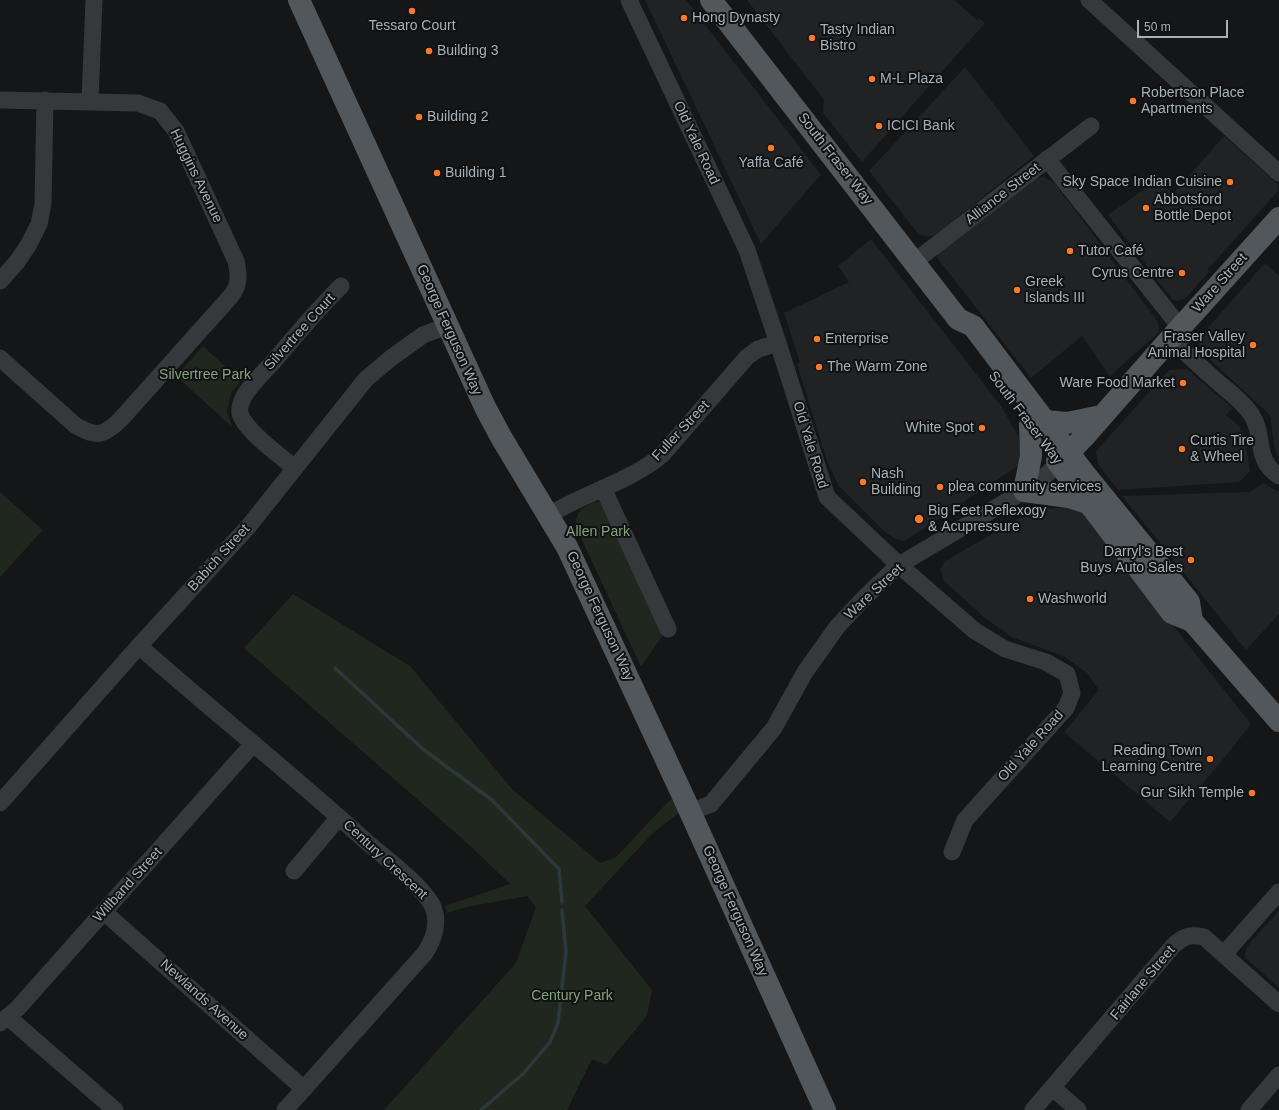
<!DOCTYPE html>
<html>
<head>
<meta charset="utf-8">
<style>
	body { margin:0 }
	#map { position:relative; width:1279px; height:1110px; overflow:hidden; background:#151617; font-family:Arial,sans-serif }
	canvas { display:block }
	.scale { position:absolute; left:1137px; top:20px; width:91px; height:18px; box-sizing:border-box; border:2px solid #a7b1b8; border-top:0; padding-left:5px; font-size:12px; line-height:14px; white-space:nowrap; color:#a7b1b8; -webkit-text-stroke:3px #101112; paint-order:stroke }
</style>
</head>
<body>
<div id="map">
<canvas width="1279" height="1110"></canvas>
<div class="scale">50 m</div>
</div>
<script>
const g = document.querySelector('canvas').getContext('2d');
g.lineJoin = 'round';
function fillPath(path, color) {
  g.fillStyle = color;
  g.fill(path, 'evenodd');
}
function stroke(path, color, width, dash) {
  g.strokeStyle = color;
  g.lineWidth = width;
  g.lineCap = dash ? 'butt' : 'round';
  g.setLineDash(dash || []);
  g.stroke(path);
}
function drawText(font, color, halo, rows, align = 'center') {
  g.font = font + ' Arial,sans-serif';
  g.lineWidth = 4;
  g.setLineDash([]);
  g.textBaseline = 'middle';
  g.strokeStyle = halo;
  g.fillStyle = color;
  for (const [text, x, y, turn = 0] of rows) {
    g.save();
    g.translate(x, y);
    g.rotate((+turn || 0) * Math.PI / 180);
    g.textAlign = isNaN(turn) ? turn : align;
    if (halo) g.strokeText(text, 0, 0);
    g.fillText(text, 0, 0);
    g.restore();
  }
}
fillPath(new Path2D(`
	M645,0H686L821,175L816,180L761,244Z
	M747,0H954L977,20L979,18L985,23L862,162L823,113L824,100Z
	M965,67L1034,156L934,236H925L919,235L869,171Z
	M1224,136L1278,184V191L1208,269L1209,272L1192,291L1185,299L1178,301L1172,299L1108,215L1157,180L1173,194Z
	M1044,177L1054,182L1158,322L1159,332L1110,376L1082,336L1031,378L938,259L937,253L1035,178Z
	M871,239L1001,406L1019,437L1021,456L1018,466L905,541L896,539L885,532L838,485L827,461L797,364L800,362L784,313L849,282L838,266Z
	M1265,263L1279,276V458L1275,451L1270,415L1204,354L1199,345V338Z
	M1187,369L1232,408L1226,415L1238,425L1244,434L1250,471L1239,482L1118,490L1098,464L1096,451L1169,370Z
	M1264,483L1275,490L1279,491V614L1246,650L1122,496L1249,492Z
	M1079,507L1251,724L1221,762L1170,822L1064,732L1099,690L1087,673L1065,657L1012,637L985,618L944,581L940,570L945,561L1027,514L1039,509Z
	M1279,910V988L1245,957L1246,948Z`), '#212224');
fillPath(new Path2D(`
	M203,346L241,381L231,393L227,411L232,427L176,376Z
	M0,492L43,530L0,577Z
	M595,502H603L663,635L641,667L575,525C578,509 581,509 595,502Z
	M293,594L410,666L512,789L600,863L616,857L668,802L679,794L686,807L652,834L585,906L652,990L647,1016L606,1065L592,1059L567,1110H384L516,963L536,907L527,896L467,907L447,913L445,906L510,884L466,842L244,648Z`), '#20271f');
stroke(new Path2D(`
	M335,668L424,750L492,800L559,869L562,902
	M481,1110L524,1073L550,1042L558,1023L566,952L562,910`), '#2b393c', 3.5);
stroke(new Path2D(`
	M629,0L747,250L778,343L827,497L899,565L975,631L1005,649L1046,662L1067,674L1072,693L1066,708L965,820L952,852
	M1089,0L1279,173
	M0,100L138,103L160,111L176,131L236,261C239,275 240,284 231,296L121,419C104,436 96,438 75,425L0,358
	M90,101L94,0
	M1047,159L1180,327
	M914,262L1091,126
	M0,281L17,262L29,244L39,224L43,204L45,100
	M1170,339C1187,354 1203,369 1220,384C1231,393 1243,402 1251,414C1266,436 1253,459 1279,476
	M295,468C280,456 244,430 240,413C239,408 242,400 244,396C252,383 264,372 274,361C296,335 317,310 341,286
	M603,488L668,629
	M549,515C585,493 629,482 662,455L747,357L758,349L778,343
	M139,646C215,713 294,776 369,844C386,858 422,886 432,905C440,921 434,939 425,953L285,1110
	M0,803L139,646L248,527L366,379L391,358L423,335L447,326
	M690,812L711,804L774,728L805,672L837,627L865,597L899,565L1024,491L1045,476L1059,463
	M294,871L339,817
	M104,912L304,1089
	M1224,954L1279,892
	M8,1017L115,1110
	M0,1023L18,1008L253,744
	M1053,1088L1078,1110
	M1033,1110L1173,946C1184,936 1189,934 1204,937L1279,1004
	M1249,1110L1279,1075`), '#36393c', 17);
stroke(new Path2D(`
	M299,0L485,407L501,437L567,547L683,796L825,1110
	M711,0L958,319L973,326L1084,473L1189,602L1192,621
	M1044,421L1067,423L1101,416
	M1030,424L1031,456L1024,491L1069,497L1088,503
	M1057,461L1172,613L1192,621L1279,721
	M1059,463L1084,437L1170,339L1279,218`), '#52575b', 22);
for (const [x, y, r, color] of [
	[412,11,4,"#f87b2d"],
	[684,18,4,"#f87b2d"],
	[812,38,4,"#f87b2d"],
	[429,51,4,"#f87b2d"],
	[872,79,4,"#f87b2d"],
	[1133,101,4,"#f87b2d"],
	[419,117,4,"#f87b2d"],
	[879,126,4,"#f87b2d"],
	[771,148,4,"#f87b2d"],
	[437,173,4,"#f87b2d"],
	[1230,182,4,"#f87b2d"],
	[1146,208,4,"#f87b2d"],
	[1070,251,4,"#f87b2d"],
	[1182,273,4,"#f87b2d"],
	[1017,290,4,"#f87b2d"],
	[817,339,4,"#f87b2d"],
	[1253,345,4,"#f87b2d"],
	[819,367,4,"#f87b2d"],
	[1183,383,4,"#f87b2d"],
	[982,428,4,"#f87b2d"],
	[1182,449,4,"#f87b2d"],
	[863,482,4,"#f87b2d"],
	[940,487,4,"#f87b2d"],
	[919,519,5,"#f87b2d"],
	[1191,560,4,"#f87b2d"],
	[1030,599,4,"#f87b2d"],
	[1210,759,4,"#f87b2d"],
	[1252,793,4,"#f87b2d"]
]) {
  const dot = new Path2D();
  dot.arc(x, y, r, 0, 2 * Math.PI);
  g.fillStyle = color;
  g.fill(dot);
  stroke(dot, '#101112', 1.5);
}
drawText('14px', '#a7b1b8', '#101112', [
	["Hong Dynasty",692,18],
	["Tessaro Court",412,26,"center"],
	["Tasty Indian",820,30],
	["Bistro",820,46],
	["Building 3",437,51],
	["M-L Plaza",880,79],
	["Robertson Place",1141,93],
	["Apartments",1141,109],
	["Building 2",427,117],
	["ICICI Bank",887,126],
	["Yaffa Café",771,163,"center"],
	["Building 1",445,173],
	["Sky Space Indian Cuisine",1222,182,"right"],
	["Abbotsford",1154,200],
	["Bottle Depot",1154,216],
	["Tutor Café",1078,251],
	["Cyrus Centre",1174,273,"right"],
	["Greek",1025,282],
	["Islands III",1025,298],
	["Fraser Valley",1245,337,"right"],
	["Animal Hospital",1245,353,"right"],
	["Enterprise",825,339],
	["The Warm Zone",827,367],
	["Ware Food Market",1175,383,"right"],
	["White Spot",974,428,"right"],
	["Curtis Tire",1190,441],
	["& Wheel",1190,457],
	["Nash",871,474],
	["Building",871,490],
	["plea community services",948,487],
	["Big Feet Reflexogy",928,511],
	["& Acupressure",928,527],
	["Darryl's Best",1183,552,"right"],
	["Buys Auto Sales",1183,568,"right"],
	["Washworld",1038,599],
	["Reading Town",1202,751,"right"],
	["Learning Centre",1202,767,"right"],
	["Gur Sikh Temple",1244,793,"right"]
], 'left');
drawText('14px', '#a7b1b8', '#101112', [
	["Old Yale Road",696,143,65],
	["South Fraser Way",835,159,52],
	["Huggins Avenue",196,176,64],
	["Alliance Street",1003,194,-38],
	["Ware Street",1220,283,-48],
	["George Ferguson Way",449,330,66],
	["Silvertree Court",300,332,-48],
	["South Fraser Way",1025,418,53],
	["Fuller Street",681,431,-47],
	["Old Yale Road",810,445,73],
	["Babich Street",219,558,-48],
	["Ware Street",874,592,-43],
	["George Ferguson Way",600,616,65],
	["Old Yale Road",1031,746,-48],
	["Century Crescent",385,860,43],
	["Willband Street",128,885,-48],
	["George Ferguson Way",735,911,66],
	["Fairlane Street",1143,983,-50],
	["Newlands Avenue",204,1000,42]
]);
drawText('14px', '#85a37d', '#101112', [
	["Silvertree Park",205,375],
	["Allen Park",598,532],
	["Century Park",572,996]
]);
</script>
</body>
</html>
